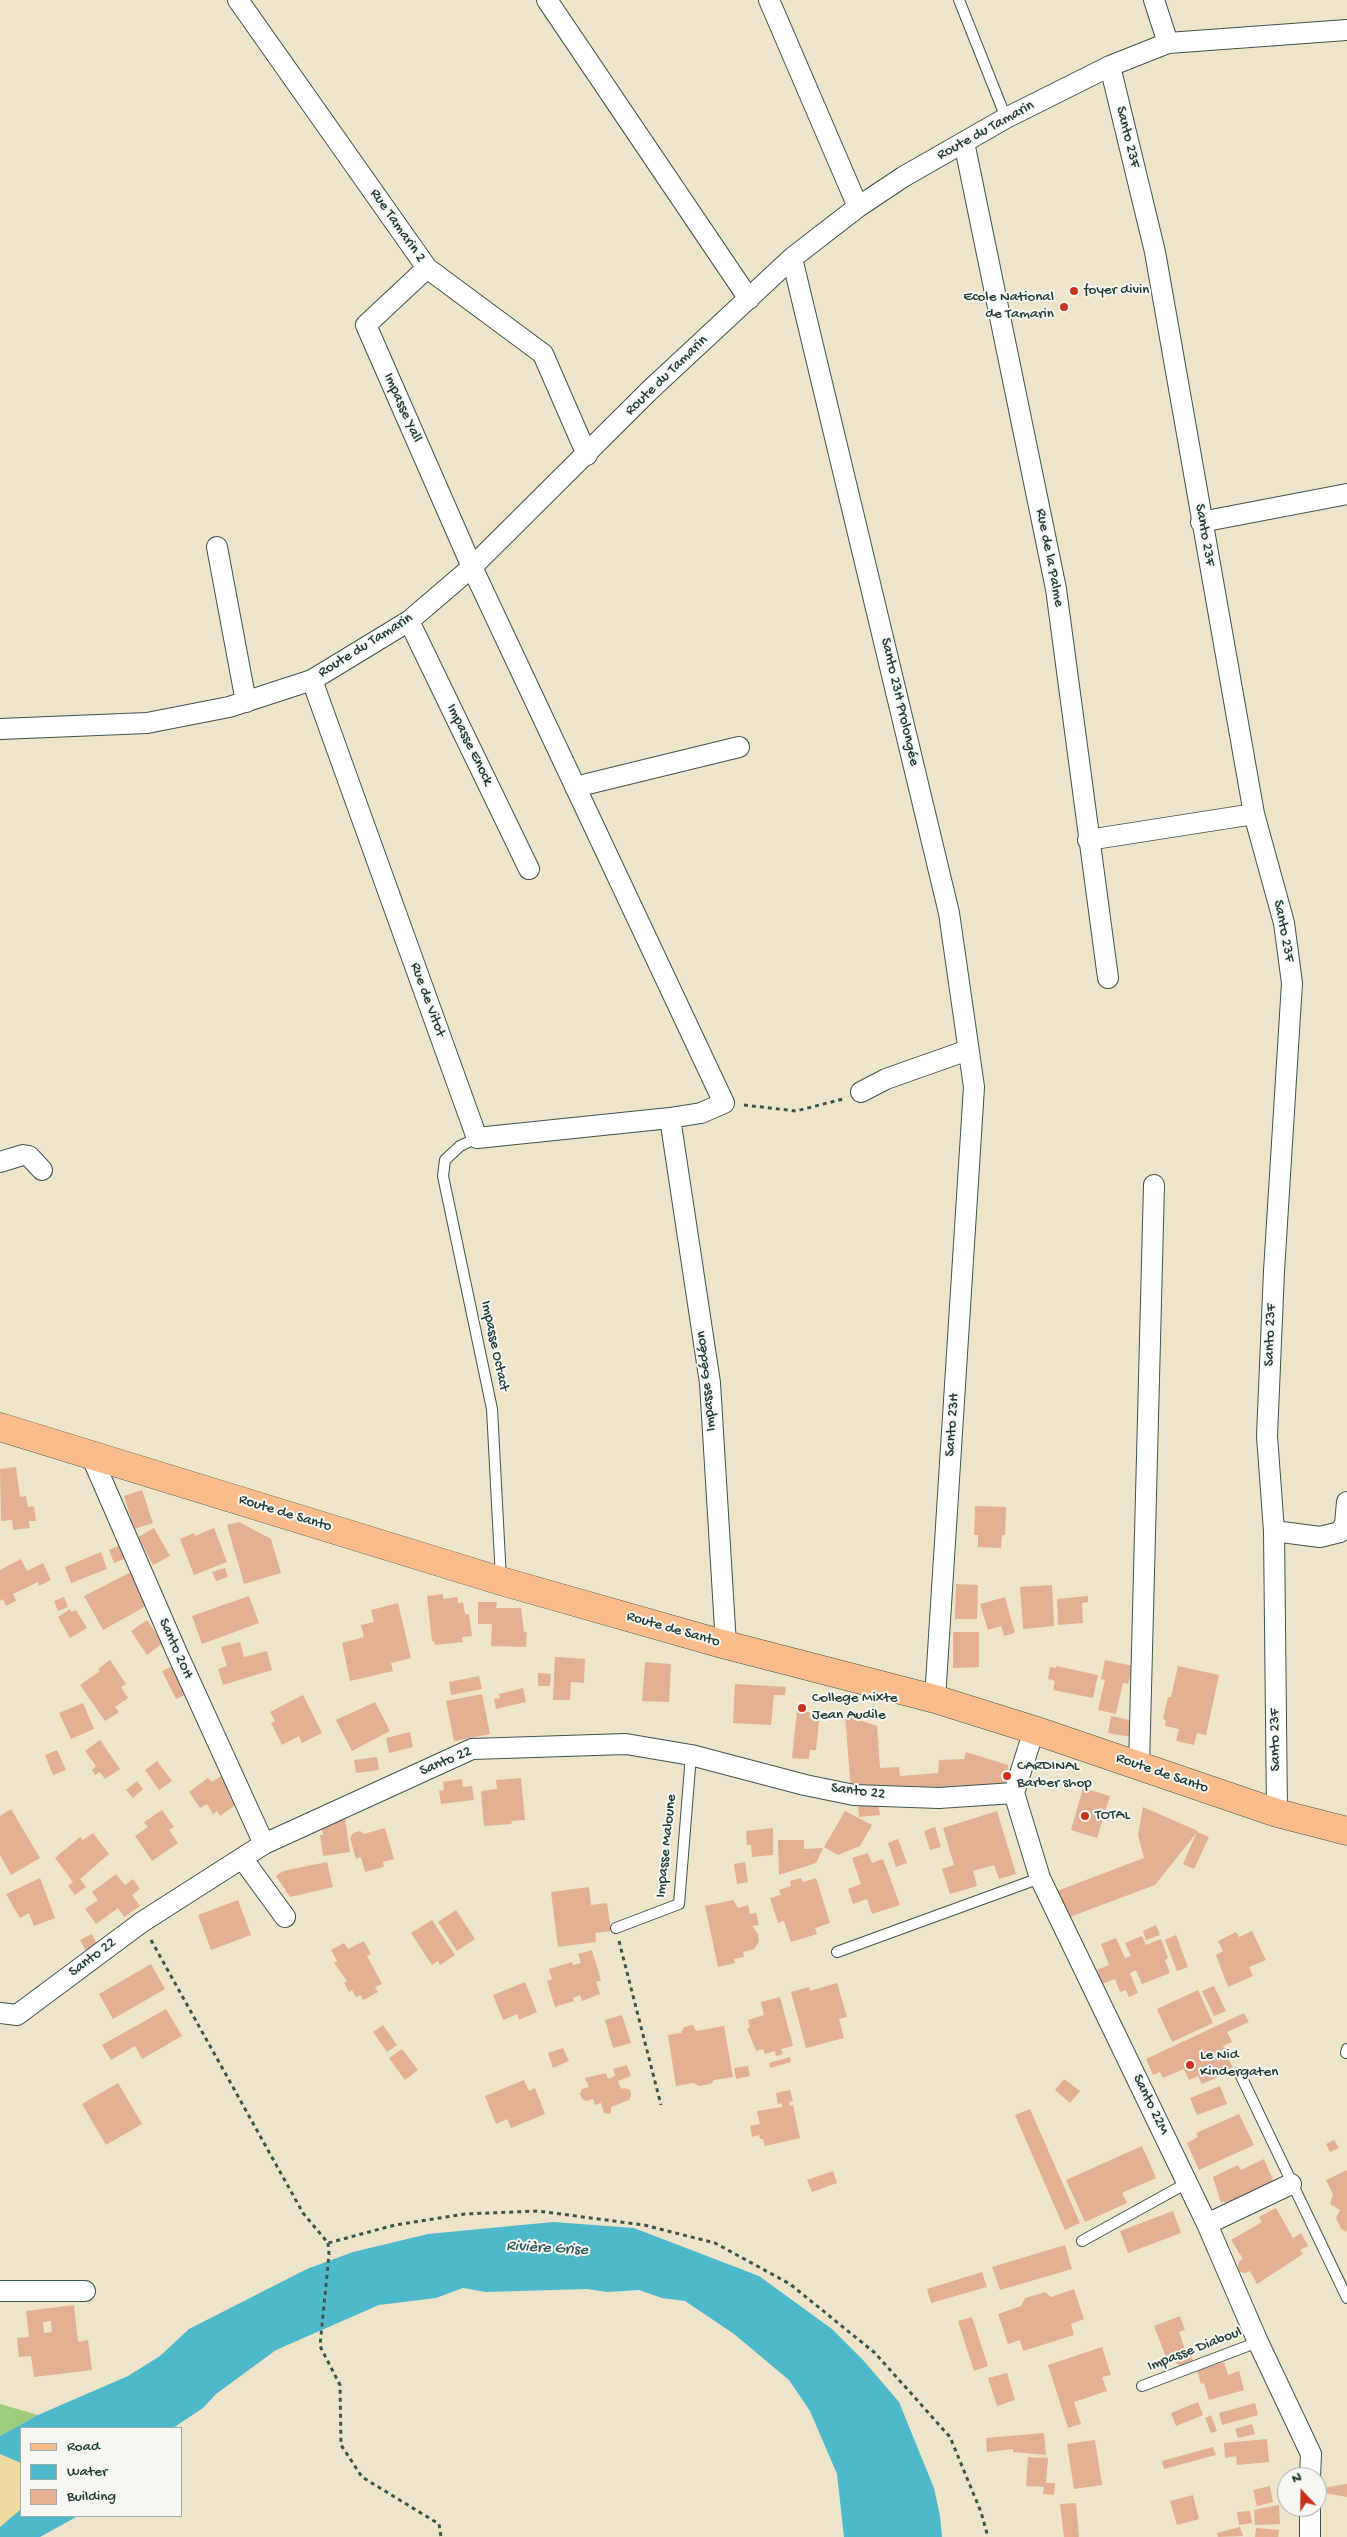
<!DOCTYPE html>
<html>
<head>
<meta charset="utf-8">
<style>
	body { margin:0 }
	#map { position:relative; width:1347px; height:2537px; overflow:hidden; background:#ede4ca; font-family:"Gochi Hand",sans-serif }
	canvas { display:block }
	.legend { position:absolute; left:20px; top:2427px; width:162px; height:90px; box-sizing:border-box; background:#f6f6f2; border:1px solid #a0aca6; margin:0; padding:6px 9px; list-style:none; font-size:15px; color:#1f3d34 }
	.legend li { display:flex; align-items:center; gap:10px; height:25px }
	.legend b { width:25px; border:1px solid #a0aca6 }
	.north { position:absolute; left:1277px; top:2467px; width:50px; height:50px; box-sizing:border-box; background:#f6f6f2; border:1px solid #a0aca6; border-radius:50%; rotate:339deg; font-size:14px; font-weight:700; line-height:20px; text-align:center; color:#1f3d34 }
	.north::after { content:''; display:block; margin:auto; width:18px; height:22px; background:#c8321e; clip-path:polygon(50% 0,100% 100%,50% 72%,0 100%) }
</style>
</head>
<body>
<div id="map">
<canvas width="1347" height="2537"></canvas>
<ul class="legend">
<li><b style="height:6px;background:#f9bc8a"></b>Road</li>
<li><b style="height:14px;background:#4fb9cc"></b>Water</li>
<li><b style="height:14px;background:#e3b093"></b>Building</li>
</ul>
<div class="north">N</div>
</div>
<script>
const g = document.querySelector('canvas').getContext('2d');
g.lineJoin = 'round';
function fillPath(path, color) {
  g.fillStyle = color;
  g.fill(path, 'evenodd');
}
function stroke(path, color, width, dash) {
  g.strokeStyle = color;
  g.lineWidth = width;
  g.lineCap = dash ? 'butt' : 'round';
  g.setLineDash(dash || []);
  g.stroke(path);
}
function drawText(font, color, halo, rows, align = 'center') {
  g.font = font + ' "Gochi Hand",sans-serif';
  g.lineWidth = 4;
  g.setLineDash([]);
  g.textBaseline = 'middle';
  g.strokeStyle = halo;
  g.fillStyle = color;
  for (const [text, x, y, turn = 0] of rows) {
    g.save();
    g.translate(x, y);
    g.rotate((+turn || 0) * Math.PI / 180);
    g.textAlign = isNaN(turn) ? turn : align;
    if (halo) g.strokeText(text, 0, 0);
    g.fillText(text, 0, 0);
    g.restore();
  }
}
fillPath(new Path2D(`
	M0,2404L38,2415L0,2436Z`), '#9dcc7b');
fillPath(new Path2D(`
	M0,2454L21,2463V2509L0,2527Z`), '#eeda9e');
fillPath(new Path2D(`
	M553,2222L634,2228L759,2276L832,2329L863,2360L899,2402L934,2488L940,2516L942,2537H844L837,2474L810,2411L789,2380L734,2334L685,2301L662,2298L639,2290L608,2292L587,2289L486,2292L463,2288L436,2298L379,2305L276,2350L216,2394L203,2408L173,2428H21V2463L0,2454V2436L38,2415L128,2376L160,2356L189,2329L307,2269L353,2252L428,2234Z
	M21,2509V2516H78L40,2537H0V2527Z`), '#4fb9cc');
fillPath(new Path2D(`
	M16,1467L20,1497L26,1496L28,1507L34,1506L36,1521H29L30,1528L13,1530L12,1520L1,1521L0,1469Z
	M142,1490L153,1523L134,1529L124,1496Z
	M975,1506L1006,1507L1005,1535H1002L1001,1548L978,1547V1535H974Z
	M239,1522L271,1539L281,1573L244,1584L227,1525Z
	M154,1528L170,1556L153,1565L138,1537Z
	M214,1528L227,1562L194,1575L180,1539L194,1533L195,1536Z
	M123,1544L129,1557L114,1563L109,1550Z
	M101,1552L107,1569L71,1583L65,1567Z
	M21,1559L27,1571L43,1563L51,1580L39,1586L38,1582L13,1594L16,1601L6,1606L3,1599L0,1601V1570Z
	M225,1568L228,1577L216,1581L212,1572Z
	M133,1571L142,1590L140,1592L146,1606L103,1630L84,1596Z
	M956,1584L978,1585L977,1619H955Z
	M1052,1585L1054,1626L1023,1629L1020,1587Z
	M443,1594V1599L458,1597V1603L463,1602L465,1614H469L472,1636L462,1637L463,1642L435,1645L434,1641H432L427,1596Z
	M249,1596L259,1623L202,1644L192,1616Z
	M1088,1596V1602L1082,1603L1083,1623L1058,1625L1057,1599Z
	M64,1597L68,1607L58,1611L54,1601Z
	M1005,1597L1015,1633L1004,1636L1001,1626L988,1630L980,1604Z
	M478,1602H497L496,1608H521L524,1632H527L526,1647L491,1646L492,1624H478Z
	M398,1603L411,1658L391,1663L393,1671L350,1681L342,1643L364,1637L361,1625L374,1622L371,1610Z
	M70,1609L71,1612L76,1610L87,1628L70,1638L58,1617Z
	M147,1620L163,1643L147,1655L131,1631Z
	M953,1632H979V1667L953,1668Z
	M240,1642L244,1657L267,1651L272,1670L223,1685L218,1669L227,1666L221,1647Z
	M555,1657L585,1659L584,1683L571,1682L570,1700H553Z
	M110,1660L126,1684L121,1687L128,1698L115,1707L119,1712L105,1721L80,1685L100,1671L98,1669Z
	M1105,1660L1133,1666L1128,1684L1123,1683L1116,1714L1098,1710L1105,1680L1101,1679Z
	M645,1662L671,1664L669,1702L642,1701Z
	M175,1665L189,1693L176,1699L162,1671Z
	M1056,1666L1098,1675L1093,1698L1053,1690L1055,1681L1048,1679L1050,1667L1056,1668Z
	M1178,1666L1219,1675L1206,1735L1197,1733L1194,1745L1176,1741L1179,1729L1165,1726L1166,1720L1163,1719L1168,1697H1171Z
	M538,1673L551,1674L550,1686H538Z
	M479,1676L482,1689L451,1695L449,1682Z
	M735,1684L786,1687L785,1695H774L771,1725L733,1723Z
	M523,1688L526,1702L496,1709L494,1699L500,1698L499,1694Z
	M482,1694L490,1734L454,1741L446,1701Z
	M303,1695L322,1733L302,1743L299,1736L282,1745L271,1723L275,1721L270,1712Z
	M375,1702L390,1731L352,1751L336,1720Z
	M83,1703L94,1729L71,1739L59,1713Z
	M797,1711L820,1713L816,1750H810L809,1759L792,1758Z
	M845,1715L877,1726L880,1768L899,1767L900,1776L938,1773L939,1760L964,1759L966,1752L1008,1765L1007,1787L851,1791Z
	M1111,1716L1135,1721L1131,1737L1108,1733Z
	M410,1732L413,1747L389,1753L386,1738Z
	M100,1740L120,1769L105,1779L100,1772L95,1775L92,1770L96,1766L85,1751Z
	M57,1750L66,1770L53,1775L45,1755Z
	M377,1757L379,1770L356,1773L354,1760Z
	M157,1761L172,1781L159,1790L145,1770Z
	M224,1774L239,1802L220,1816L217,1811L213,1814L207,1804L200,1808L189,1792L208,1778L212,1782Z
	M521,1778L525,1820L511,1821L512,1824L484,1826L481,1791L497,1789L496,1780Z
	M462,1779L463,1787L472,1786L474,1800L441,1804L439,1791L444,1790L443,1782Z
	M137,1781L143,1789L133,1798L126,1790Z
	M1083,1788L1110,1796L1097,1838L1071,1830Z
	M878,1803L880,1815L859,1817L858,1805Z
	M1143,1807L1198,1831L1155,1885L1067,1918L1057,1891L1144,1858L1138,1835Z
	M11,1809L40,1858L11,1875L0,1855V1816Z
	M162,1810L174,1827L169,1830L178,1843L152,1861L135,1836L148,1827L144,1822Z
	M845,1811L872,1825L860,1846L838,1855L824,1847Z
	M997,1811L1016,1874L999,1879L994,1865L973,1871L977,1886L950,1894L942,1869L954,1865L943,1828Z
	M345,1818L350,1852L323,1856L320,1835H323L321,1824Z
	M935,1827L941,1847L930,1850L924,1831Z
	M385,1828L394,1859L383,1862L384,1867L365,1872L361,1857L356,1859L350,1838L353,1833L360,1831L364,1834Z
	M773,1828V1855L752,1857L751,1845H747L746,1831Z
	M1197,1832L1209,1837L1194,1869L1183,1864Z
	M93,1833L109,1854L80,1879L86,1887L75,1895L68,1886L73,1882L55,1858L80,1837L83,1840Z
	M898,1839L907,1863L896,1867L888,1843Z
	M778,1840H804V1849L823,1848L816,1863L779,1875Z
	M868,1853L872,1863L883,1859L900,1905L872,1914L867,1899L853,1904L848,1889L861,1884L852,1858Z
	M327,1862L333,1887L290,1897L276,1876L283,1871Z
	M745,1862L748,1882L737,1884L734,1864Z
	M116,1874L125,1885L133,1879L140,1889L132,1895L140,1906L124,1917L118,1908L96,1924L85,1909L98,1900L92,1892Z
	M40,1878L55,1918L34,1926L29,1913L20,1918L6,1894Z
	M801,1878L803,1882L816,1878L830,1923L815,1928L817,1934L791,1942L784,1921L778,1923L770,1898L781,1895L779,1890L791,1886L790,1881Z
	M589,1887L591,1905L607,1903L611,1931L595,1933L596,1942L558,1947L551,1892Z
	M238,1900L251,1935L211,1950L198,1915Z
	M733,1900L738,1908L748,1905L750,1914L756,1913L759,1925L752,1926L758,1934L759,1942L754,1949L743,1952L744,1957L734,1959L735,1963L718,1967L705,1906Z
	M456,1910L475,1939L457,1951L438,1922Z
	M432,1920L455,1955L440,1965L438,1961L432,1965L411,1933Z
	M1156,1925L1160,1935L1146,1940L1143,1931Z
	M1252,1931L1266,1960L1249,1967L1253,1976L1228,1987L1216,1955L1223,1951L1218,1941L1236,1932L1239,1937Z
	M92,1934L100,1950L88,1955L80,1940Z
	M1176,1935L1188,1967L1177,1971L1165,1940Z
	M1142,1936L1146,1945L1161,1939L1168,1958L1165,1960L1170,1973L1142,1984L1136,1970L1130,1973L1138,1993L1129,1997L1126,1990L1120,1992L1115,1979L1102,1984L1097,1970L1109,1965L1101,1944L1116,1938L1125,1958L1131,1956L1125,1943Z
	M364,1941L371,1954L367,1956L382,1984L375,1987L378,1992L363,2000L361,1995L356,1997L352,1990L349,1992L344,1983L347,1981L334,1963L337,1961L331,1950L344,1943L348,1949Z
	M592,1950L601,1980L596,1982L600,1994L582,2001L580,1995L573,1998L574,2001L555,2007L547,1981L552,1979L549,1969L572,1962L573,1965L581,1963L578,1954Z
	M151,1964L165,1989L113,2019L99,1994Z
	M525,1982L537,2012L519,2020L517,2014L503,2020L493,1995Z
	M837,1983L847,2017L839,2019L844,2038L806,2048L791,1992L809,1987L810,1991Z
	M1214,1986L1226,2011L1214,2016L1202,1991Z
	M1198,1990L1213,2023L1172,2042L1157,2009Z
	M780,1997L793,2046L781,2049L783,2054L776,2056L775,2051L765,2054L763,2049L756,2051L747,2028H750L748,2020L764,2015L761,2002Z
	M166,2009L182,2036L142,2059L135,2046L111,2060L102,2045Z
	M1244,2013L1249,2022L1227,2032L1232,2042L1223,2046L1234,2070L1202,2084L1198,2076L1189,2080L1184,2069L1163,2078L1160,2072L1153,2075L1146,2059Z
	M622,2015L631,2043L613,2048L605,2020Z
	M383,2025L397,2045L387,2052L373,2032Z
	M693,2025L696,2031L724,2026L733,2077L714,2080L711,2084L699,2086L694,2083L676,2086L668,2035L681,2033L684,2027Z
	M563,2048L569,2061L553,2068L548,2053Z
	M402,2049L418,2070L405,2080L389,2058Z
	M790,2057L791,2062L770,2068L769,2063Z
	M627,2065L631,2076L618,2081L621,2089L624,2088L630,2090L631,2095L629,2100L611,2107V2113L608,2114L604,2113L601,2103L595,2105L593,2099L586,2101L582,2099L580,2094L582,2089L589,2087L585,2078L606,2073L608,2079L615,2076L613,2069Z
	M748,2066L750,2076L736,2079L734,2068Z
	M1064,2079L1080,2091L1070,2103L1055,2090Z
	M524,2080L529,2091L535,2088L545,2114L511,2128L507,2119L496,2124L485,2096Z
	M118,2083L142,2124L106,2145L82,2104Z
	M1220,2086L1227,2104L1197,2115L1190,2098Z
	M790,2090L793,2101L789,2102L790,2106L793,2105L800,2138L765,2146L763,2139H760L759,2135L752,2137L750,2126L760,2124L757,2111L782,2107V2103L778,2104L776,2093Z
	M1030,2109L1080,2223L1065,2230L1015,2115Z
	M1239,2114L1254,2145L1199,2170L1187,2143L1198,2137L1196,2133Z
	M1334,2140L1339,2148L1330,2152L1326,2144Z
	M1142,2146L1156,2178L1122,2193L1127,2203L1085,2222L1066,2180Z
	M1264,2159L1275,2184L1227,2206L1224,2201L1221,2203L1213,2177L1238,2165L1241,2170Z
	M1347,2170V2232L1341,2229L1336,2218L1340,2210L1330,2204L1333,2194L1326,2180Z
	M833,2171L837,2183L812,2192L807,2180Z
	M1276,2208L1293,2238L1301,2233L1308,2246L1300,2250L1303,2254L1257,2284L1250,2271L1246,2273L1240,2272L1238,2267L1239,2261L1243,2259L1231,2240L1262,2222L1259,2217Z
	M1173,2211L1181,2233L1128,2253L1120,2231Z
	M1065,2245L1072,2269L1000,2290L992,2267Z
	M982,2272L987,2287L931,2303L927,2289Z
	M1074,2289L1084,2319L1071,2324L1074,2335L1023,2351L1020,2340L1008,2344L998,2314L1021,2306L1025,2298L1045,2292L1051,2297Z
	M74,2305L78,2342L88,2340L92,2370L34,2377L31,2356L19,2357L17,2338L29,2337L26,2311ZM51,2321L52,2332L44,2333L43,2322Z
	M1180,2316L1185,2330L1179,2332L1186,2352L1189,2351L1193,2360L1179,2366L1172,2358L1167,2360L1154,2326Z
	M972,2317L988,2366L974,2371L958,2321Z
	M1102,2347L1111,2375L1102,2377L1107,2391L1074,2402L1081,2424L1068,2428L1048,2365Z
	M1224,2362L1228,2375L1239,2371L1244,2390L1209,2400L1204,2383L1201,2384L1197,2370Z
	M1007,2373L1015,2400L997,2406L988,2378Z
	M1198,2402L1203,2415L1176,2426L1171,2413Z
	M1255,2403L1258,2415L1222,2425L1219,2413Z
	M1211,2415L1217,2431L1211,2433L1205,2418Z
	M1252,2424L1255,2434L1238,2438L1235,2429Z
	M1044,2433L1046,2455L1013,2452V2449L987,2452L986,2438Z
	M1267,2439L1269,2462L1237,2465L1236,2456L1225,2458L1224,2443Z
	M1095,2440L1102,2485L1074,2489L1067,2444Z
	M1213,2447L1216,2455L1164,2469L1162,2461Z
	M1028,2457L1048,2458L1046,2483H1055L1054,2495L1043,2494L1044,2487L1026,2486Z
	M1347,2484V2497L1325,2493L1327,2487Z
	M1270,2486L1273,2502L1257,2506L1253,2490Z
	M1193,2495L1199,2519L1177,2525L1170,2501Z
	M1076,2503L1079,2537H1064L1060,2504Z
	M1279,2505L1280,2524L1255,2525L1254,2510Z
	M1250,2511L1252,2523L1239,2525L1237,2512Z
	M1240,2527L1243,2536L1218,2537L1217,2533Z
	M1256,2528L1279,2530L1278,2537H1255Z`), '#e3b093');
const lane = new Path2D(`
	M959,0L1006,118
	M477,1138L460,1146L445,1160L443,1176L492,1409L501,1579
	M616,1928L679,1904L691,1755
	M837,1952L1040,1878
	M1346,2053L1347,2049
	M1240,2074L1347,2298
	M1082,2241L1187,2183
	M1142,2386L1258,2342`);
const street = new Path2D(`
	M238,0L427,268L543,354L587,455
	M547,0L749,299
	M769,0L858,207
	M1154,0L1168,43
	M1110,66L1155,252L1254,814L1284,923L1292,983L1274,1271L1267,1436L1274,1531L1277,1813
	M964,142L1056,589L1108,978
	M792,258L949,913L974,1087L935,1699
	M1201,522L1347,494
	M217,547L246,702
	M409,621L529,869
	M312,680L477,1138L670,1118L701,1113L724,1103L472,567L366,325L427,268
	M0,729L147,723L229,707L312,680L409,621L472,567L650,390L792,258L858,207L903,177L1006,118L1110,66L1168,43L1347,30
	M575,787L739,747
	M1088,840L1254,814
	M861,1092L886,1079L968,1050
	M670,1118L710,1383L726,1645
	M0,1162L23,1155L29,1156L42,1170
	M90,1453L177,1653L264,1844
	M1274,1531L1320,1537L1340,1532L1345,1524L1347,1502
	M1034,1730L1014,1793L1040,1878L1207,2224L1258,2342L1311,2454L1310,2477
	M1139,1766L1154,1185
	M242,1858L285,1917
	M0,2013L17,2015L142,1922L264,1844L472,1749L626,1744L691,1755L805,1785L854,1795L939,1798L1014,1793
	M1207,2224L1291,2184
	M0,2291H85
	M1310,2537V2507`);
const primary = new Path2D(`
	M0,1427L501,1581L726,1645L935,1699L1034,1730L1277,1813L1347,1831`);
stroke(lane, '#3e564a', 12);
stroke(street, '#3e564a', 22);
stroke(primary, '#3e564a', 29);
stroke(new Path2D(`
	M744,1105L796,1111L843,1099
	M151,1940L303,2213L328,2243L395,2225L465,2214L538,2211L644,2225L715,2243L790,2284L875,2353L950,2437L981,2512L988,2537
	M619,1941L661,2105
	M328,2243L329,2254L320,2346L340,2385L341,2445L362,2477L439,2524L441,2537`), '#3e564a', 3, [4, 4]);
stroke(lane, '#fff', 10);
stroke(street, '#fff', 20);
stroke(primary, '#f9bc8a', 28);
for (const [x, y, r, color] of [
	[1074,291,5,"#c8321e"],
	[1064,307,5,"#c8321e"],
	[802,1708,5,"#c8321e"],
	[1007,1776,5,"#c8321e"],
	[1085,1816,5,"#c8321e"],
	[1190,2065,5,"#c8321e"]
]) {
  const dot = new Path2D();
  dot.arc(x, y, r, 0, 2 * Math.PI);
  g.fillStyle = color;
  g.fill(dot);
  stroke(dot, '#f6f6f2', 2);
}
drawText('15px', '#1f3d34', '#f6f6f2', [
	["Route du Tamarin",986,131,-29],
	["Santo 23F",1127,137,76],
	["Rue Tamarin 2",397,226,55],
	["Route du Tamarin",667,376,-44],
	["Impasse Yall",402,408,66],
	["Santo 23F",1204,535,80],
	["Rue de la Palme",1049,558,79],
	["Route du Tamarin",366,646,-32],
	["Santo 23H Prolongée",899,702,77],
	["Impasse Enock",469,745,64],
	["Santo 23F",1283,931,79],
	["Rue de Vitot",427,1000,70],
	["Santo 23F",1271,1335,-88],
	["Impasse Octact",494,1346,78],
	["Impasse Gédéon",707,1381,-96],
	["Santo 23H",953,1425,-86],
	["Route de Santo",285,1514,17],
	["Route de Santo",673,1630,16],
	["Santo 20H",175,1649,66],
	["Santo 23F",1276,1740,-91],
	["Santo 22",446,1762,-23],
	["Route de Santo",1162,1774,19],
	["Santo 22",858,1792,7],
	["Impasse Maloune",667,1846,-84],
	["Santo 22",93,1958,-37],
	["Santo 22M",1150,2105,64],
	["Impasse Diaboul",1195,2350,-21]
]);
drawText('15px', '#1f3d34', '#f6f6f2', [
	["foyer divin",1084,291],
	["Ecole National",1054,298,"right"],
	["de Tamarin",1054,315,"right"],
	["College Mixte",812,1699],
	["Jean Audile",812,1716],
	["CARDINAL",1017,1767],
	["Barber shop",1017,1784],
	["TOTAL",1095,1816],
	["Le Nid",1200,2056],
	["Kindergaten",1200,2073]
], 'left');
drawText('italic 16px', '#2b5c5a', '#f6f6f2', [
	["Rivière Grise",547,2249,3]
]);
</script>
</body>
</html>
